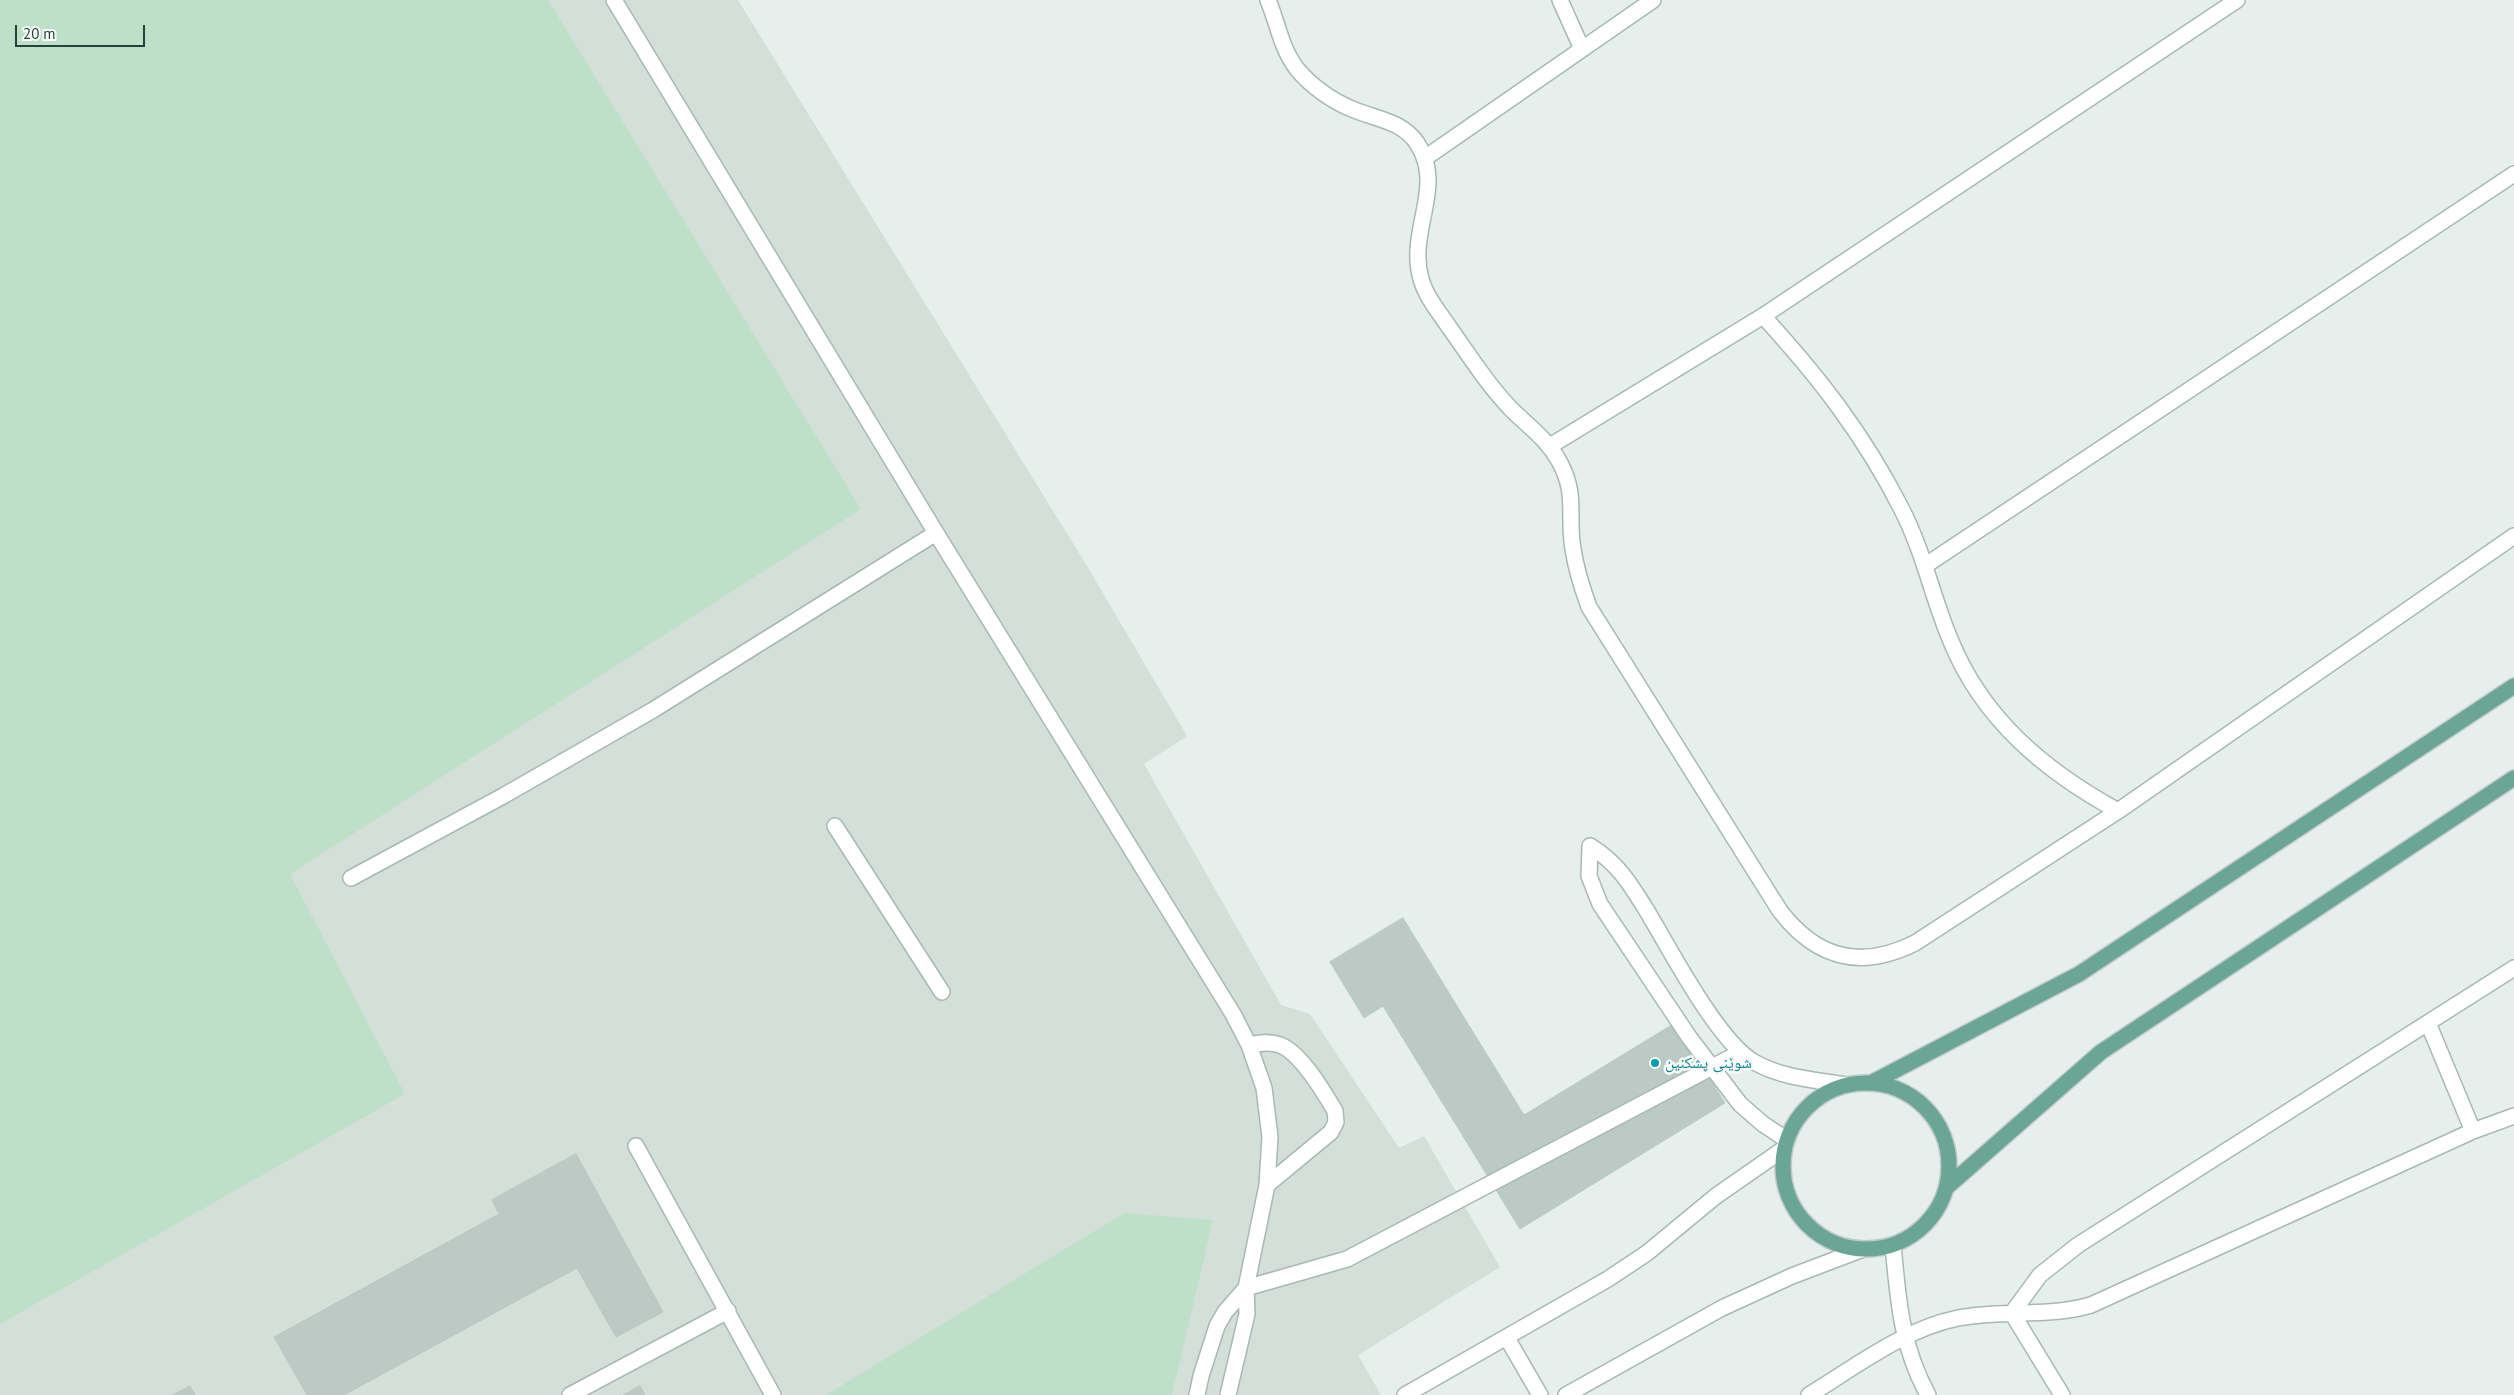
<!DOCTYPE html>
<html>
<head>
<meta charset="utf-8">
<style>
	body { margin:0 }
	#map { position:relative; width:2514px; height:1395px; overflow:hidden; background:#e6efeb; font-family:"PT Sans",sans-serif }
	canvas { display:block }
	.scale { position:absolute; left:15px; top:25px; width:130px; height:22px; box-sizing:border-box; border:2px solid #24423a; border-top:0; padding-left:6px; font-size:15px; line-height:18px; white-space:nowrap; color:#24423a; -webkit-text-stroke:4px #f7fbf9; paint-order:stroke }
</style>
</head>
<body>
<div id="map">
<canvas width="2514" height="1395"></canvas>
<div class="scale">20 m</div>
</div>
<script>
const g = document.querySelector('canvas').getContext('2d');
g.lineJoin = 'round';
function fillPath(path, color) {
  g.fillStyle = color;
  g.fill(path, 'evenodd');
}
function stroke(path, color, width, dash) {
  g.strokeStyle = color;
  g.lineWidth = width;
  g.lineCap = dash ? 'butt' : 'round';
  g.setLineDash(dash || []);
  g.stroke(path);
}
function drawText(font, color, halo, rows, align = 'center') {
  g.font = font + ' "PT Sans","Noto Naskh Arabic",sans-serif';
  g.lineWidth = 5;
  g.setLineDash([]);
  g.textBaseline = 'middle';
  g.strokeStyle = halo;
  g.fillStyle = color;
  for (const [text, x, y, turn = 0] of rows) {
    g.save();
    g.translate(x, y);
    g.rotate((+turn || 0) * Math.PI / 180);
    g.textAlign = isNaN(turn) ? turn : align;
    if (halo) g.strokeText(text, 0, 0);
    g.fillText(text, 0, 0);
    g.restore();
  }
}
fillPath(new Path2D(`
	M0,0H738L1087,566L1187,736L1144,764L1281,1005L1310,1014L1399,1148L1424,1136L1500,1267L1358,1355L1381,1395H0Z`), '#d4dfda');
fillPath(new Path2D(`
	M0,0H548L861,509L290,874L405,1094L0,1324Z
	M1124,1213L1213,1220L1172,1395H826Z`), '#bfe0c8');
const building = new Path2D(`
	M1403,918L1524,1115L1675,1023L1725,1103L1520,1229L1383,1006L1364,1018L1330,962Z
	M576,1154L663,1312L616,1337L577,1268L344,1395H307L274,1337L499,1214L492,1200Z
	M190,1386L195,1395H173Z
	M640,1386L645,1395H623Z`);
fillPath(building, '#bbcac4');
stroke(building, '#b8c9c2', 1);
const minor = new Path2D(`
	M614,0L936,533L1233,1014L1249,1045L1264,1088L1270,1137L1267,1185L1246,1288L1247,1314L1228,1395
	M1268,0C1278,24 1281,48 1297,69C1311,86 1332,101 1352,109C1375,119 1401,120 1417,143C1446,187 1407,230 1421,279C1426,297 1439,312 1449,327C1469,355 1487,384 1511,409C1528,426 1547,439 1559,461C1578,495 1567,515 1573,549C1576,569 1582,588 1589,607L1780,911C1817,959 1861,970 1915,943L2118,811L2514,536
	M1560,0L1582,49
	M1425,158L1653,0
	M1763,316C1818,376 1864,435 1901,508C1923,550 1932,596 1950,639C1982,719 2045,771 2118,811
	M1550,446L1763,316L2237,0
	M1926,565L2514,174
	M835,826L942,992
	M351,878L503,796L653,710L936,533
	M2428,1023L2473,1131
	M1249,1045C1259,1043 1270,1041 1280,1045C1301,1053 1324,1092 1335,1111L1336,1122L1331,1132L1267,1185
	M1787,1140L1763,1124L1740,1104L1689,1037L1600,904L1589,876L1590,846C1618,863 1631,885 1647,911C1670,949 1718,1042 1754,1062C1782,1078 1815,1080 1846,1085
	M636,1146L773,1395
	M1893,1245C1898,1299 1901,1346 1928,1395
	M2012,1313L2040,1275L2078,1245L2514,968
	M2012,1313L2062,1395
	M1507,1338L1540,1395
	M570,1395L728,1311
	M1197,1395L1201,1376L1217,1326L1225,1312L1246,1288L1347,1259L1739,1053
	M1405,1395L1608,1279L1647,1253L1716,1196L1785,1148
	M1566,1395L1722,1308L1792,1276L1863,1249
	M1809,1395C1855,1367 1904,1329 1958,1318C2004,1309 2046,1318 2091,1305L2473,1131L2514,1116`);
const major = new Path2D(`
	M1871,1083L2079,974L2514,686
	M1783 1166a83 83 0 1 1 166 0a83 83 0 1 1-166 0Z
	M1947,1187L2101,1052L2514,778`);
stroke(minor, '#a8b8b2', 18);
stroke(major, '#c2cac8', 18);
stroke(minor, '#fff', 15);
stroke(major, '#6aa596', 15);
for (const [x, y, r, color] of [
	[1655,1063,5,"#0f9aa8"]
]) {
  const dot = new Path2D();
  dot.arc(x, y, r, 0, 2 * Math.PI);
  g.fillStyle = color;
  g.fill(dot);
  stroke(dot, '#f7fbf9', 2);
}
drawText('16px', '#0d838f', '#f7fbf9', [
	["شوێنی پشکنین",1665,1063]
], 'left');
</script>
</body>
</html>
